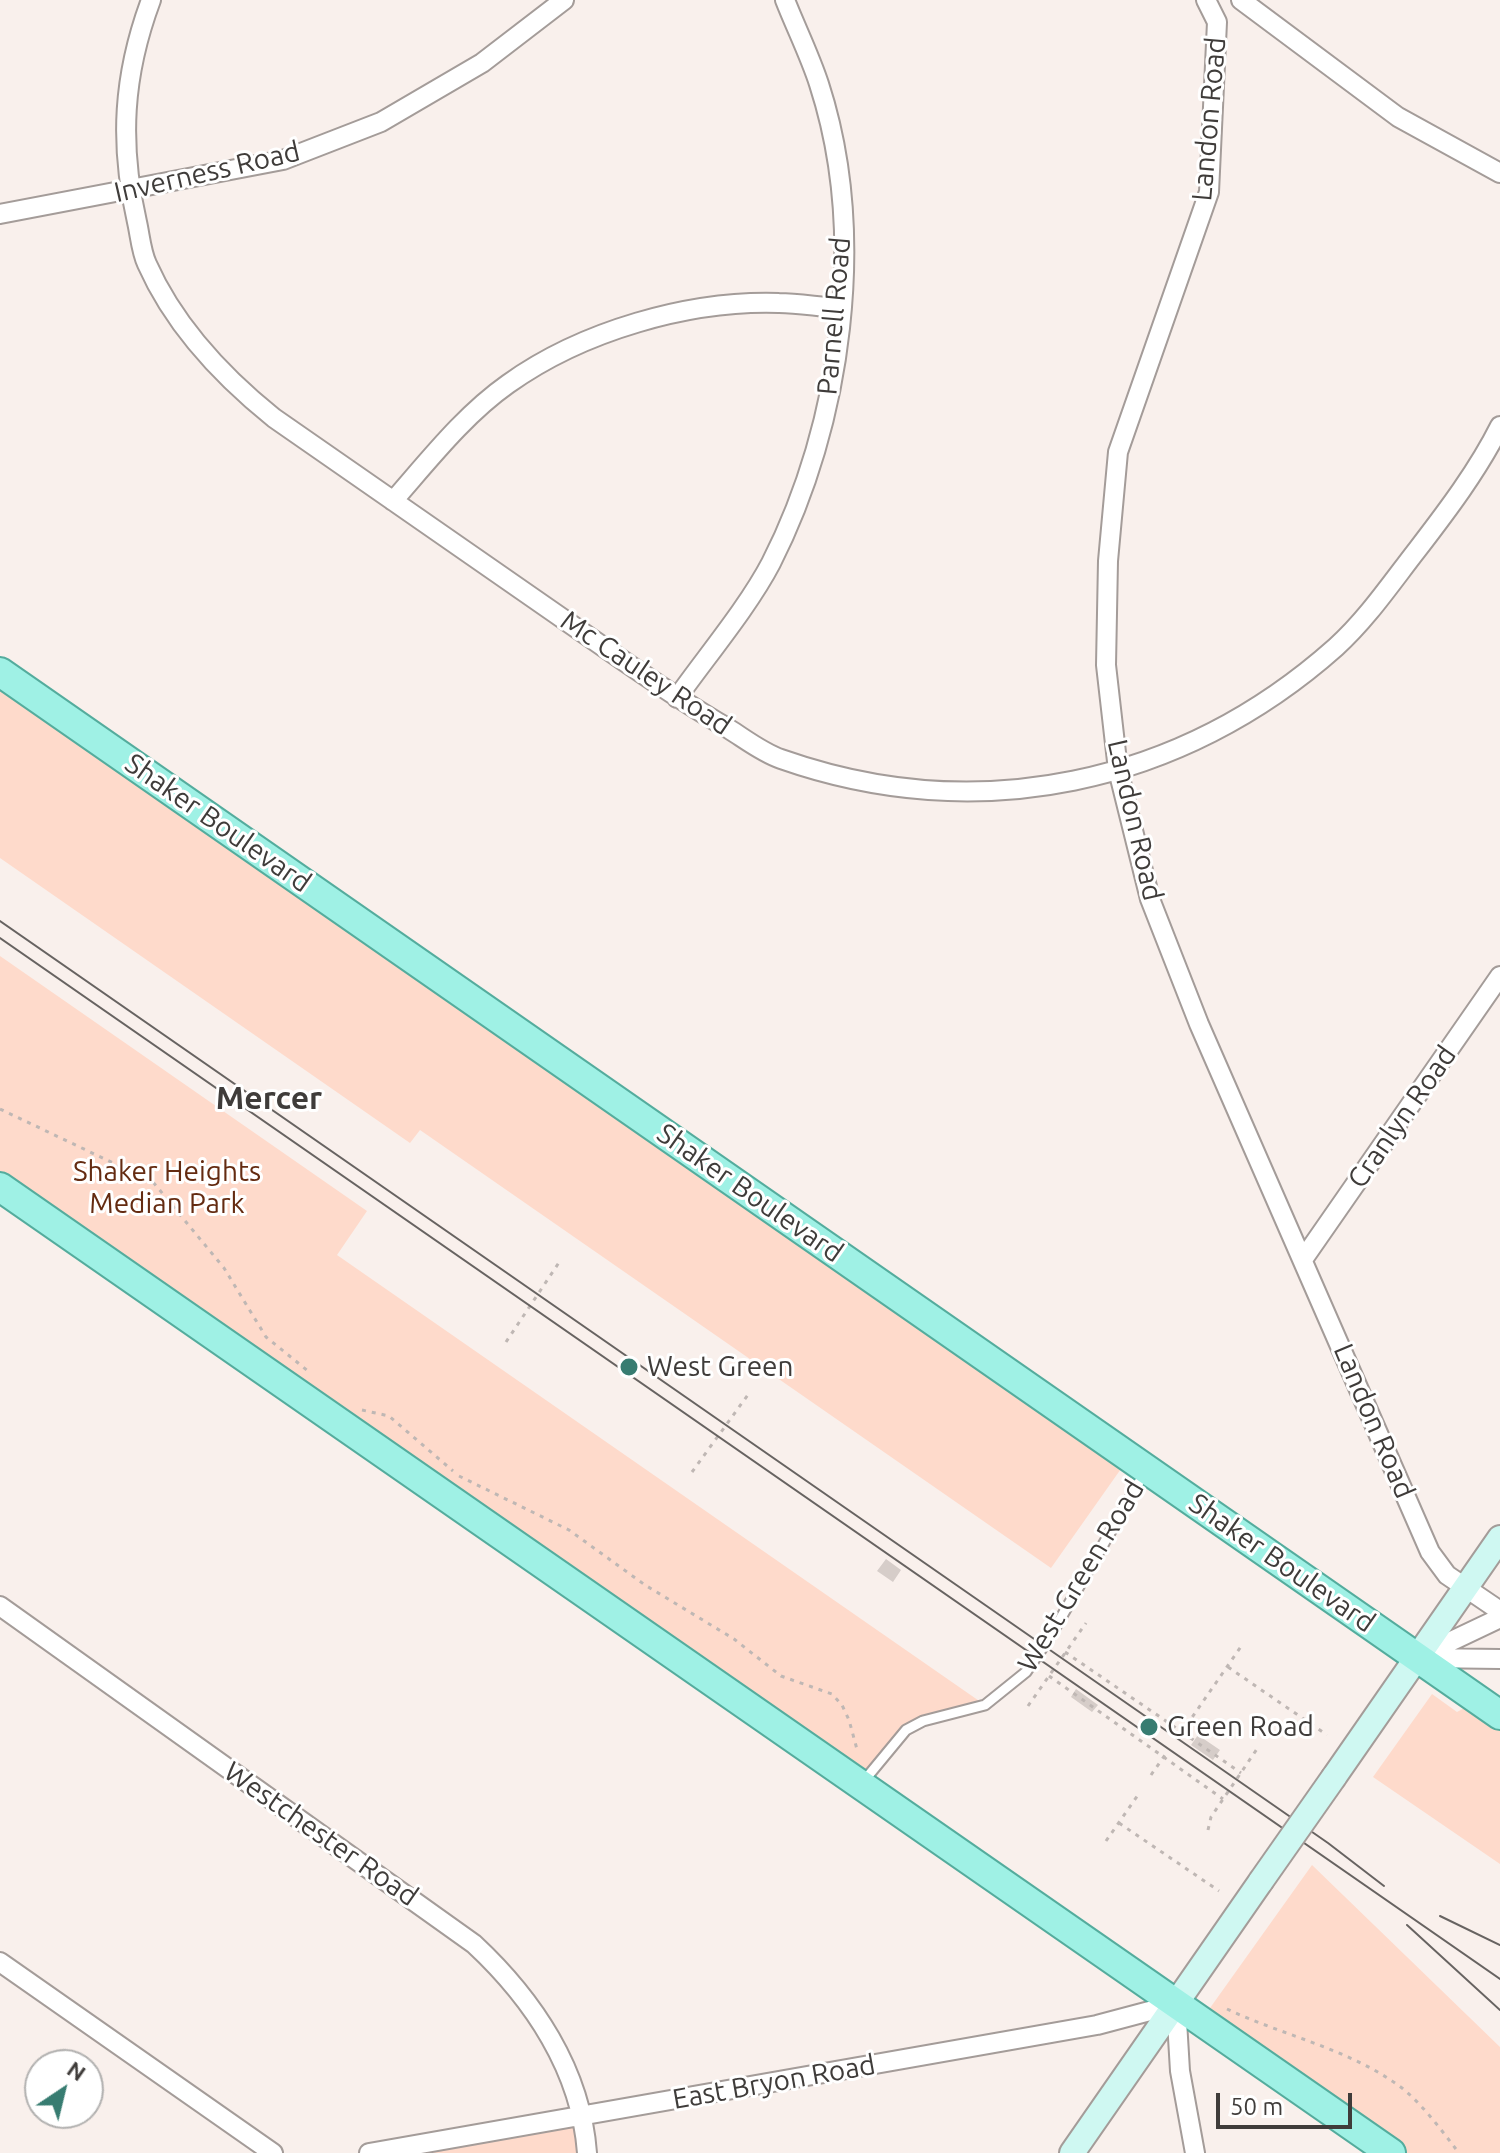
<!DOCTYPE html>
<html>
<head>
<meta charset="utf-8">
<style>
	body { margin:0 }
	#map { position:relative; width:1500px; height:2153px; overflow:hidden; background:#f9f0ec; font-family:Ubuntu,sans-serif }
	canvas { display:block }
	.north { position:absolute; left:24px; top:2049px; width:80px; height:80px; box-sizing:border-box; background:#fff; border:2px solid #b2b1b0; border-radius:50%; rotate:35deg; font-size:22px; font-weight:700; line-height:32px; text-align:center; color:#3f3c3a }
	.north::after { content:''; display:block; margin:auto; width:28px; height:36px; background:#377c71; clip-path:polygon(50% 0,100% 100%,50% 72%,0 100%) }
	.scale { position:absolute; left:1216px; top:2093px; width:136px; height:36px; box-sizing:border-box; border:4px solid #3f3c3a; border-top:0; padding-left:10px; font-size:24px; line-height:28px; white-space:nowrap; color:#3f3c3a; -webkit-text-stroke:6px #fff; paint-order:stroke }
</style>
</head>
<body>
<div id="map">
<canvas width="1500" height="2153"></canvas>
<div class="north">N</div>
<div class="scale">50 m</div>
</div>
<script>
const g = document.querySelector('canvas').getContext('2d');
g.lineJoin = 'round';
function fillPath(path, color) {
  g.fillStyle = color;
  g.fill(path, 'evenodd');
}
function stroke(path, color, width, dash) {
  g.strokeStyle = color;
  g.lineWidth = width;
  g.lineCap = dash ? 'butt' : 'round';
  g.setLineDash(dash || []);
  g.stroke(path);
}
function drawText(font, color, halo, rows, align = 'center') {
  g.font = font + ' Ubuntu,sans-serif';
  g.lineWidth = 6;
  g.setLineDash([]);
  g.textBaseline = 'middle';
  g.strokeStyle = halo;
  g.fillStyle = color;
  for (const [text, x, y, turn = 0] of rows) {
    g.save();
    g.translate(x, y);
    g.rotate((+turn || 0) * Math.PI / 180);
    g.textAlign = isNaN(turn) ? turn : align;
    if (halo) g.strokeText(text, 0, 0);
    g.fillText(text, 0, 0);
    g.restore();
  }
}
fillPath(new Path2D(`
	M0,687L1123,1466L1051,1568L420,1130L410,1143L0,858Z
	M0,956L367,1211L337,1255L985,1705L914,1725L861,1785L0,1187Z
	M1432,1694L1457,1712L1479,1700L1500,1715V1864L1373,1777Z
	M1312,1865L1500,2047V2153H1391L1211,2029L1210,2008Z
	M580,2116L587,2153H369Z`), '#fedacb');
fillPath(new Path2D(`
	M886,1559L901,1570L893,1582L877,1571Z
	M1076,1689L1098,1705L1092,1712L1071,1697Z
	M1198,1735L1220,1750L1213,1760L1191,1745Z`), '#d6cdc9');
const service = new Path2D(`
	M863,1782L906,1730L923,1721L985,1705L1026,1672L1051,1635L1145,1472`);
const minor = new Path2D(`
	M151,0C123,75 119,143 137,222C140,235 141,251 147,264C174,325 223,377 274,418C384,494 494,571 605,648C645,676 686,704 729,729C745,739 763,753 781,759C977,828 1181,785 1336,647C1367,619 1392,582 1417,550C1447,511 1478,470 1500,426
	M1206,0L1217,22L1209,192L1118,452L1108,561L1106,665L1118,770L1150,899L1199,1024L1430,1552L1447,1575L1500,1611
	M1241,0L1398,117L1500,173
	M0,214L283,160L381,122L482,63L564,0
	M393,501C429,460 464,415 508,384C582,331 689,300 779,303C799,303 819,307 839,308
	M677,698C706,657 748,607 771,563C842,424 868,235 819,84C810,56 796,28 785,0
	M1304,1258L1500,976
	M0,1606L474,1944C533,1999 581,2070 587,2153
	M1420,1656L1500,1618
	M1424,1658L1500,1659
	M0,1962L273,2153
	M369,2153L1097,2025L1176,2004L1180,2071L1195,2153`);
const secondary = new Path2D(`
	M1334,1777L1500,1538
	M1072,2153L1261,1881`);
const primary = new Path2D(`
	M0,672L1500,1715
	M0,1187L1391,2153`);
stroke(service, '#a49c99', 13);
stroke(minor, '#a49c99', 22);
stroke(secondary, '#a49c99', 28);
stroke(primary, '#54ac9d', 32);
stroke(new Path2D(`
	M0,1109L153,1182L224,1268L266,1337L308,1371
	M506,1342L560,1261
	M362,1410L389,1416L453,1471
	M692,1472L750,1392
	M459,1476L569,1530L645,1585L734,1639L781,1676L832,1694L842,1705L849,1720L858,1753
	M1065,1652L1182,1732L1242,1645
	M1228,1667L1327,1735
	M1049,1676L1223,1799
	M1028,1706L1086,1623
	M1182,1732L1241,1773
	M1151,1775L1165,1755
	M1119,1823L1219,1891
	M1208,1830L1211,1817L1259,1746
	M1106,1841L1138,1795
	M1227,2009C1284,2036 1350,2049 1402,2088C1424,2106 1442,2131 1459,2153`), '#bfb7b4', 3, [4, 6]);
stroke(service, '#fff', 9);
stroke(minor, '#fff', 18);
stroke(secondary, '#cff8f2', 24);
stroke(primary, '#9ff1e5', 28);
stroke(new Path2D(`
	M0,921L1328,1843L1384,1886
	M0,938L1500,1979
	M1440,1916L1500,1945
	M1407,1925L1500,2010`), '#676361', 2);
const secondaryBridge = new Path2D(`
	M1261,1881L1334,1777`);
stroke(secondaryBridge, '#a49c99', 28, []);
stroke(secondaryBridge, '#cff8f2', 24);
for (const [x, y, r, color] of [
	[629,1367,10,"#377c71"],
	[1149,1727,10,"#377c71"]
]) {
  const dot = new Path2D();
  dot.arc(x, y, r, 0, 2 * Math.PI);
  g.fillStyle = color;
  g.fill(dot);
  stroke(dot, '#fff', 3);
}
drawText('28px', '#3f3c3a', '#fff', [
	["Landon Road",1209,119,-85],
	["Inverness Road",207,172,-13],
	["Parnell Road",834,316,-85],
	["Mc Cauley Road",646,673,34],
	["Landon Road",1135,820,77],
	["Shaker Boulevard",218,823,35],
	["Cranlyn Road",1402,1117,-55],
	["Shaker Boulevard",750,1193,35],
	["Landon Road",1374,1421,67],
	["Shaker Boulevard",1282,1563,35],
	["West Green Road",1081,1576,-59],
	["Westchester Road",321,1834,35],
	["East Bryon Road",774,2082,-10]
]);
drawText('28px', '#642b11', '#fff', [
	["Shaker Heights",167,1172],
	["Median Park",167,1204]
]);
drawText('28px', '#3f3c3a', '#fff', [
	["West Green",647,1367],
	["Green Road",1167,1727]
], 'left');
drawText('bold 32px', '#3f3c3a', '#fff', [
	["Mercer",269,1098]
]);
</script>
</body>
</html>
